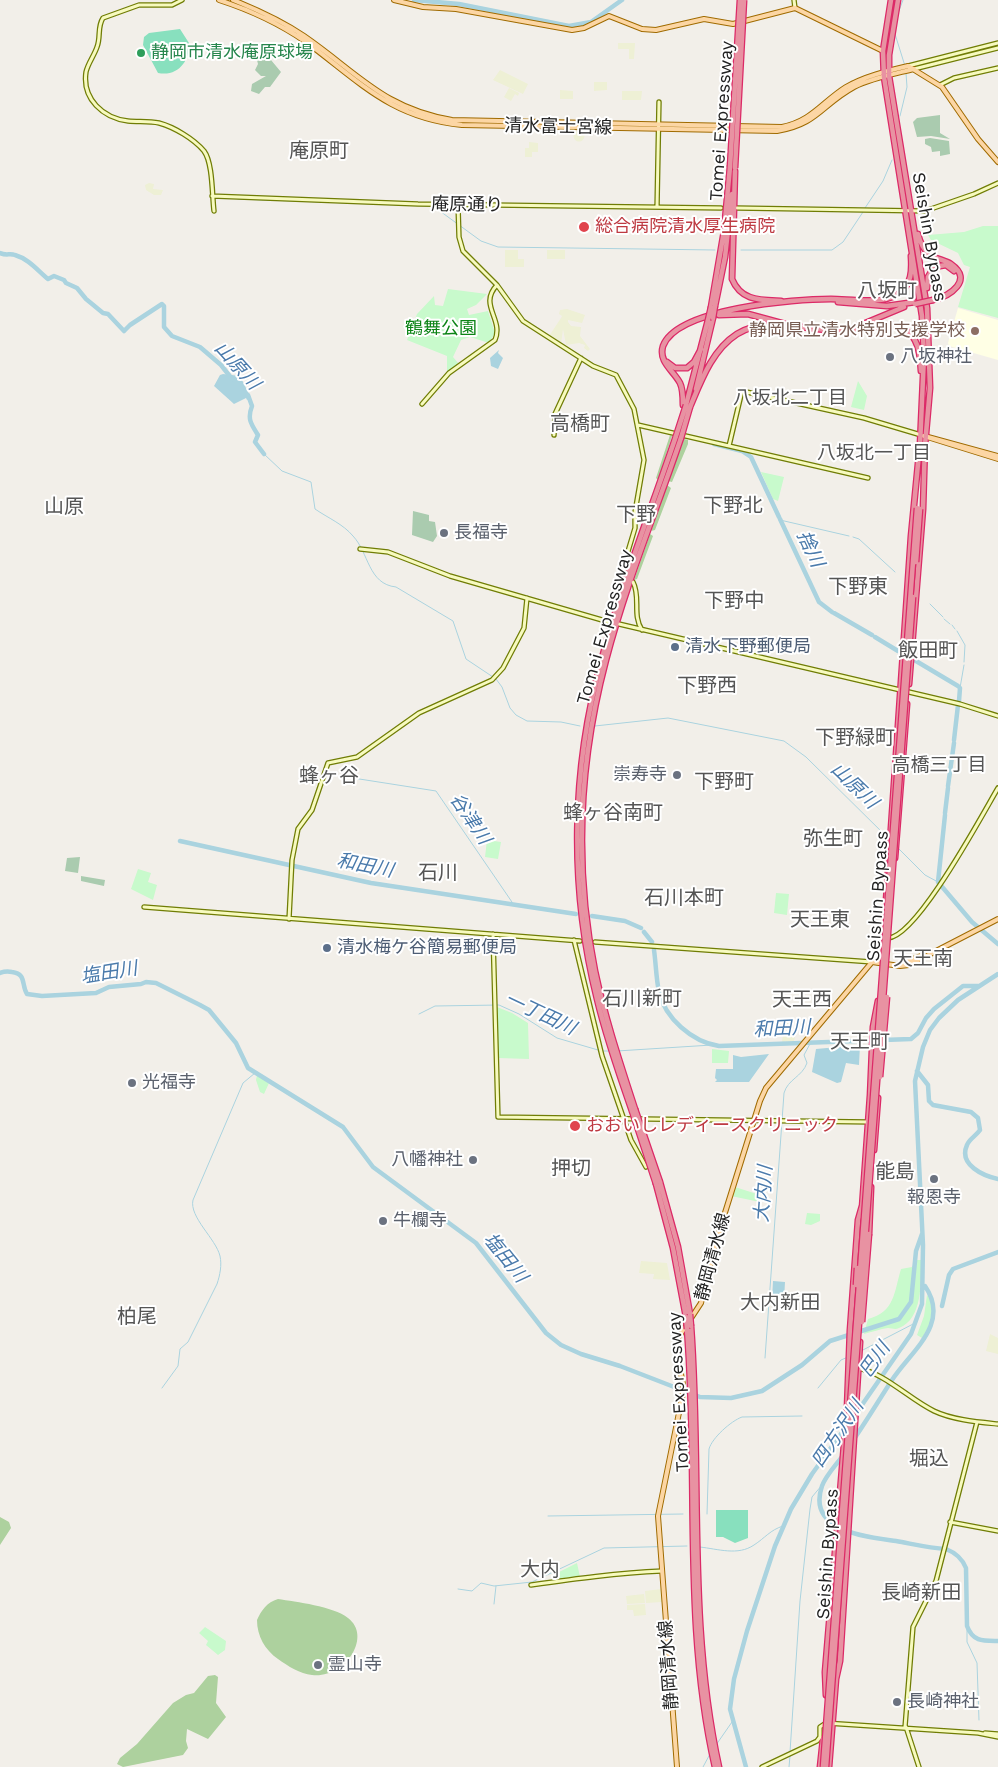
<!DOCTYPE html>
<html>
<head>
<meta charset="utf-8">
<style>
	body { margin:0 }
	canvas { display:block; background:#f2efe9 }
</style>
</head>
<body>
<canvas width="998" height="1767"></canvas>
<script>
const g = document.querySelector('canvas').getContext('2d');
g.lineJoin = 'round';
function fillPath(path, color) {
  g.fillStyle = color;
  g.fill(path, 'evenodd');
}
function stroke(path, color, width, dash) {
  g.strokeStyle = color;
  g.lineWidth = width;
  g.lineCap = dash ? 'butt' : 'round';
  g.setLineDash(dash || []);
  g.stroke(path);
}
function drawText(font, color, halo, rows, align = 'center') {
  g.font = font + ' "Work Sans","Noto Sans JP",sans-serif';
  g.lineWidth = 4;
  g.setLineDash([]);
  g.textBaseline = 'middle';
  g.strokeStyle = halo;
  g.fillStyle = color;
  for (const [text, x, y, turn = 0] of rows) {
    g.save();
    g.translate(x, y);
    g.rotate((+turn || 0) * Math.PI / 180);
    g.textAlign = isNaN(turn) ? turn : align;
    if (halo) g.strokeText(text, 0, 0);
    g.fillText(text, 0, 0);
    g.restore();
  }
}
fillPath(new Path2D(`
	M958,308L998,320V360L949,346L948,343Z`), '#ffffe5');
fillPath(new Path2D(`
	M618,43H635L634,59H629V49H618Z
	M500,70L528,84L523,94L493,80Z
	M594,82H607V90L594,91Z
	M509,88L519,93L518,96L515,94L511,101L504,97Z
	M560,90L573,91V99H560Z
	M622,91H642L641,100H622Z
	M573.5 136a5.5 5.5 0 1 1 11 0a5.5 5.5 0 1 1-11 0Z
	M311,139L318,142L316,148L330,153L329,159L304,155Z
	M529,142L538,143V152H532V157H525V148H529Z
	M149,183L154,184L153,189L163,190L161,195H154L146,190L145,185Z
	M505,250H518V259H524V267H505Z
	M547,250H565V259H547Z
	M567,309L585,315L582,323L568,320V322L571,326L581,327L580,336L590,349L588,351L584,348L585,345L579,343L566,345L563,329L561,344L549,336L561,318L562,316L559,314L560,310Z
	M785,1020L794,1022L793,1030L796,1033L794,1041L782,1042L783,1034H789V1027L785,1026Z
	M641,1261L667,1263L670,1280L653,1279L654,1274L639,1273Z
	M990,1334L998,1338V1354L986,1351Z
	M661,1589L662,1602L646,1603L645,1591Z
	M644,1594L645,1603L627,1604L626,1596Z
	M645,1604L646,1615L634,1616L633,1610H627V1605Z`), '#eef0d5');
fillPath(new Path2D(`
	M670,435L672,436L658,480L656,478Z
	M684,439L688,440V444L672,482L668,481Z
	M667,485L671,488L655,530L651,531Z
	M650,534L653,536L637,579L634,580Z
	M0,1517L9,1522L11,1528L0,1545Z
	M278,1599C296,1602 333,1606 348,1618C373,1637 344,1679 312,1675C300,1674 288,1666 278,1659C265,1650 257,1636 257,1620C261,1611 267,1602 278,1599Z
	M215,1675L218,1677L216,1703L226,1717L208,1739L187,1729L186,1741L188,1748L183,1755L123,1767L117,1764L120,1758L137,1744L173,1703L186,1695L194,1693L208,1676Z`), '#add19e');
fillPath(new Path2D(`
	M266,54L281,72L270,87H265L259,94L251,91L252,84L266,76H261L255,70L258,64L257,60L260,61L262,55Z
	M940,115V133L950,139L931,136L917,137L913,122L917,118Z
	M930,138L949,141L950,154L940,156V151L932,152L931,147L925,144V139Z
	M413,511L429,515V521L435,522L437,536L433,542L412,535Z
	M80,857L78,873L65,871L67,858Z
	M81,876L105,880L104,886L81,881Z`), '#aacbaf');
fillPath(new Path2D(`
	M983,226H998V318L958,307L970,267L964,265L958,253L931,240L928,235L964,232Z
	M448,289L487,294L476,305L467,309L469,315L488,311L495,333L489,343L470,337L461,340L453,357L459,364L447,373V356L407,340L417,314L434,296L435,305L443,306Z
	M858,381L867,396L864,410L851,407Z
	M761,472L784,477L778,501L773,499Z
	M487,840L501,842L498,859L485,857Z
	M138,869L151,873L148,882L157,885L153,900L131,889Z
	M776,893L789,894L787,915L774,913Z
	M497,1007L512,1013L528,1023L529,1059L498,1058Z
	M712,1049L729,1051L728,1063H712Z
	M257,1075L269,1083L264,1094L260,1092L256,1080Z
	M735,1187L760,1195V1202L731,1196Z
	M807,1213L820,1214V1221L811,1225L805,1224Z
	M916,1260H921C921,1281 923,1319 899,1328C895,1330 892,1328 888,1328C880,1329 872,1332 864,1334L868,1319C895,1312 894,1292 901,1269L912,1267Z
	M927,1295C938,1308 930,1326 922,1338L917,1335L924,1316Z
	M577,1563L580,1577L558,1581L557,1573Z
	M205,1627L226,1641L225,1650L218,1655L206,1645L208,1641L199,1633Z`), '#c8facc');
fillPath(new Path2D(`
	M180,29L189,43C190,61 178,77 158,73L143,45L144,37L149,33Z
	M716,1510H748V1538L735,1543L723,1537H716Z`), '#88e0be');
fillPath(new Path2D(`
	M499,350L498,353L503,358L498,369L491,366L490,358Z
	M223,374L240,376L251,398L247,400L246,398L234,404L214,386L220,375Z
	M860,1045L859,1065L846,1063L841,1082L837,1083L812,1072L816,1049Z
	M769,1054L749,1082H715L717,1080L715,1078L716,1069H733V1055L741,1057Z
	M773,1281L785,1282L784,1300L772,1299Z`), '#aad3df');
stroke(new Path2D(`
	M897,16L903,0
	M895,34L905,66
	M900,116L907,87L906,73
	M238,199L433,206L481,241L498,247L715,250
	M865,208L883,181L892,160
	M741,250H832L843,242L863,212
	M264,454L282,471L311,482L315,509C328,518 343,524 353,536C369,553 368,584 396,587L453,621L466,659L496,679L502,687L510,708L516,715L527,721L561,722L580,726
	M780,520L849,536
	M853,537L859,539L895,572
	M930,604L943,617
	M944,619L950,624
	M952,625L955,629
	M957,631L965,645L964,662
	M960,688L964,665
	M595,726L668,718L784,741L806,757L888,838
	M353,778L436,791L514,905
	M898,848L925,875L938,882
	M419,1014L435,1006L499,1005L519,1014L557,1038L598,1050
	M602,1051H611
	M617,1051L712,1045
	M861,1351L917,1322
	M765,1358L784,1093C788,1079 802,1077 807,1063L804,1055L811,1042
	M162,1388L178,1366L180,1349L188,1342L217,1284C220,1275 222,1265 220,1256C216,1239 189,1217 193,1200L243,1083L255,1073
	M818,1388L841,1360L848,1357
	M707,1514L709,1449C712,1438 731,1421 742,1417L802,1416
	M548,1516L683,1514
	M700,1547C718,1549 738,1556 754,1545C765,1538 770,1530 783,1526
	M458,1589L472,1591L481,1583L494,1586L532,1582L604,1548L687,1546
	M494,1604L496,1586
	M967,1626V1642L977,1663L979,1720
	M716,1745L732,1722
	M790,1752L800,1601L810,1509L812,1497L822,1485
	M703,1767L710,1754
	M789,1767L790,1756`), '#aad3df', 1);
stroke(new Path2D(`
	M414,0L459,4L569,26L591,22L622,0
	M0,253C6,256 10,253 15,255C29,259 38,271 48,279L54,276L64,280L66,283L77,288L86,299L103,313L108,314L124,331L130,325L162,304L164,306V327L172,336L200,347L221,365L232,379
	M248,395L252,406C247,419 251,424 258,435L255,442L264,454
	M714,444L742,451L751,457L779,517
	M780,519L819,602L832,612
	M834,613L872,635
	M875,637L898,651
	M916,661L958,686L960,688L959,701
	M954,740L958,705
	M948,786L954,743
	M945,813L948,788
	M945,815L938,882L972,922L998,944
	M180,841L371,883L576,914
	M592,916L625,921L641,928
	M644,932L652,942
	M654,950C656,964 656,978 659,992C665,1018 692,1042 719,1046L911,1039L918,1033L926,1018L934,1009L963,986H978
	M0,973C5,971 7,971 12,972C27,974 21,985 27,994L42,996L96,993L109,987L141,984L146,982L156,983L200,1005L209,1010L236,1043L248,1068L343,1127L373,1167L476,1243L546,1333L561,1345L581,1354L620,1366L700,1397L731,1398L762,1391L802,1365L830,1341L899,1319L911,1302L916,1251L922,1234
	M917,1071L928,1085L929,1101L933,1105L971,1112L978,1118L980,1130C976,1136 969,1139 967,1145C958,1165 984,1176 998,1179
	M942,1306L949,1275L953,1269L998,1252
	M855,1415L911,1334L922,1304L923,1245L915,1081L923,1047L930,1030L939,1018L958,1000L998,974
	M854,1439C867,1420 879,1400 892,1380C911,1351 951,1324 925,1286
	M844,1454C837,1464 826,1475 822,1486C806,1532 868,1537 896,1541C913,1544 929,1548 946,1549C956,1553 962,1558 966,1568L967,1626C973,1642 983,1641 998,1641
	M746,1767L730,1709L734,1679L747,1631L775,1546L791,1509L812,1474L846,1427`), '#aad3df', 4.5);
const secondary = new Path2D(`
	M182,0L172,5H139L103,18C97,27 101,37 97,47C94,56 88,63 86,72C82,99 103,118 128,121C138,122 149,121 159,123C174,127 194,139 204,151C213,163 212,196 214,211
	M794,0L795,8
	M908,66L998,43
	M914,69L998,48
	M940,85L954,78L998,68
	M212,196L418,204L721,208
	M458,205L459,237L463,251L497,285L523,321L593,366L616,375L634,409L644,460L635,512V528L623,568L625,573
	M657,207L659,102
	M737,208L925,211L974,194L998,183
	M422,404L449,373L495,340C504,319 478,305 497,285
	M638,425L868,478
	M554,435L555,414L581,358
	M729,446L742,391L864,418L921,435
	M360,549L388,552L450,576L609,622
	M633,582C641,597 632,615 642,630
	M619,624L960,704L998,716
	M144,907L580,941
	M289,919L292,860L298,829L312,810L328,763L357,757L419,713L492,680L503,668L524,628L527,598
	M493,934L498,1117L869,1122
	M888,938C917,937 982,815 998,788
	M574,940L602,1056L631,1140L646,1167
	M595,942L872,962
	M857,1368C885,1373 909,1399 934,1411C953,1420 978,1422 998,1424
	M950,1522L998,1531
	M531,1585C574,1579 617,1573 662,1571
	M905,1727L913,1627L936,1581L977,1422
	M906,1727L919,1767
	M985,1733L998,1734
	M762,1767L817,1741L820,1737V1727L826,1723L978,1733L998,1737`);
const primary = new Path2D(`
	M219,0C250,10 280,24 306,42C360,82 391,118 462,125L777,131C818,124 821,105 854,87C872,78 894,74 914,69
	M233,0C258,10 282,21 304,36C359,74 383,108 452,120L782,127C812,121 822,102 846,87C865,76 887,71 908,66L942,87L978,139L998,162
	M394,0L423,7L456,9L572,30L584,28L609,16L642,29L656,30L704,19L733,24L795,8L883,51
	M924,436L998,459
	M928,437L998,456
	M872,962L900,966L909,965L998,919
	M899,964L921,956
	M677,1767L658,1516L683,1393V1384L677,1354L678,1338L701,1303L718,1235L760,1101L766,1088L872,962`);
const highway = new Path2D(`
	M891,0L883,51L884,77L922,316L924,356L920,445
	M898,0L889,55V76L927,308L930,388L925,445
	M735,171L732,279C741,301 760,300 781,301
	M918,234C920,242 923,249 929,254C936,259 944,260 951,264C974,280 950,296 933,300
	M927,288L928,277L934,267L946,265L954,271
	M838,302L887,306L915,302
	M715,306L725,257L732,194
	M711,307L724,231L730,167
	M719,315L748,314L785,324
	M851,329L904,307
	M667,362L675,368H687L694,362L701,349
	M696,389L713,318
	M683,405C683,398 683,389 680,383C674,371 658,362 663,346C677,308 795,299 831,299C850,299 881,305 898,294C912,285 912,270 911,256
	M686,405L708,320
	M690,407C701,381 712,350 737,334C768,314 818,334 854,331C869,330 888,320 902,328C919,336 920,354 921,371
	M909,684L923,509L925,443
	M895,858L907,704
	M886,901L911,536L920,443
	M870,1097L873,1027L878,1001
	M635,1109C620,1063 605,1018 595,971C574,868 579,762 606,660C626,584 656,511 681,438
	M632,1111C619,1074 606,1037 597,999C569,887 571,770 602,658C622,583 651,510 676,436
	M874,1150L878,1098
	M660,1182L678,1247L690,1314
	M656,1184L673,1248L686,1317
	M862,1208L870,1096
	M869,1234L871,1187
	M691,1326C702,1473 687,1622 719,1767
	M687,1329C699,1475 682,1623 715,1767
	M826,1695L825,1672L847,1409L850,1330L858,1220L862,1206
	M820,1767L823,1739
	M829,1767L836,1679L840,1661L860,1342`);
stroke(secondary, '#707d05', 5.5);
stroke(primary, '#a06b00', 6);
stroke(highway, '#dc2a67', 7);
stroke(secondary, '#f7fabf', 3);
stroke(primary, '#fcd6a4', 4);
stroke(highway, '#e892a2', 4.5);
const highwayBridge = new Path2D(`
	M730,167L740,0
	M735,168L744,0
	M915,304L933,300
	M713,318L715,306
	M708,320L711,307
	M676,436L686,405
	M681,438L690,407
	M916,562L920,509
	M880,1077L887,997
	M635,1109L660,1182
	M632,1111L656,1184
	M856,1285L857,1268
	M690,1314L691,1326
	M686,1317L687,1329
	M862,1322L869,1234
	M823,1767L917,508
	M826,1767L913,597`);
stroke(highwayBridge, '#dc2a67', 7, []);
stroke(highwayBridge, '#e892a2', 4.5);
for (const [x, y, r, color] of [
	[141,53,5,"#2e9e5b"],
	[584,227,6,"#e0444e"],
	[975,331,5,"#8d6e63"],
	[890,357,5,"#6b7280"],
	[444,533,5,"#6b7280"],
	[675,647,5,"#5c6f8a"],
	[677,775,5,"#6b7280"],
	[327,948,5,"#5c6f8a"],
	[132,1083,5,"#6b7280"],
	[575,1126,6,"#e0444e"],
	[473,1160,5,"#6b7280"],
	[934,1179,5,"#6b7280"],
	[383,1221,5,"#6b7280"],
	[318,1665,5,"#6b7280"],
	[897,1702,5,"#6b7280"]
]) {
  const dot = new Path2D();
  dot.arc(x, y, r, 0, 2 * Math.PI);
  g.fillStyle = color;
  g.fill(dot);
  stroke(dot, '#fff', 2);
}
drawText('18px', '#27864d', '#fff', [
	["静岡市清水庵原球場",151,53]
], 'left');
drawText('18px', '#222', '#fff', [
	["Tomei Expressway",722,121,-86],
	["清水富士宮線",558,127,1],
	["庵原通り",467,205,1],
	["Seishin Bypass",929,237,80],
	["Tomei Expressway",605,627,-74],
	["Seishin Bypass",878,896,-86],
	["静岡清水線",713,1257,-75],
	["Tomei Expressway",679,1392,-93],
	["Seishin Bypass",828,1554,-86],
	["静岡清水線",669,1665,-94]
]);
drawText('18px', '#be3a42', '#fff', [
	["総合病院清水厚生病院",595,227],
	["おおいしレディースクリニック",586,1126]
], 'left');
drawText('18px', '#0c8416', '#fff', [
	["鶴舞公園",441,329]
]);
drawText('18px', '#785e54', '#fff', [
	["静岡県立清水特別支援学校",965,331]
], 'right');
drawText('18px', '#5b616d', '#fff', [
	["八坂神社",900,357],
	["長福寺",454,533],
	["崇寿寺",667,775,"right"],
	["光福寺",142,1083],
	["八幡神社",463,1160,"right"],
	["報恩寺",934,1198,"center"],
	["牛欄寺",393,1221],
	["霊山寺",328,1665],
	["長崎神社",907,1702]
], 'left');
drawText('18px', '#4e5e75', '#fff', [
	["清水下野郵便局",685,647],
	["清水梅ケ谷簡易郵便局",337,948]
], 'left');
drawText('italic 19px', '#4a7aab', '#fff', [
	["山原川",237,366,48],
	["捨川",810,549,65],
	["山原川",854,786,44],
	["谷津川",470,819,56],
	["和田川",365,866,11],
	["塩田川",109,973,-9],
	["一丁田川",540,1014,25],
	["和田川",782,1029,-3],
	["大内川",764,1194,-86],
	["塩田川",505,1258,51],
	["巴川",875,1360,-55],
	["四方沢川",838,1434,-56]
]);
drawText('19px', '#555', '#fff', [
	["八坂北二丁目",790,398],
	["八坂北一丁目",874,453],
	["高橋三丁目",939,765]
]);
drawText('20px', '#555', '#fff', [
	["庵原町",319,151],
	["八坂町",887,291],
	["高橋町",580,424],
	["下野北",733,506],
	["山原",64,507],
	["下野",636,515],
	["下野東",858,587],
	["下野中",734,601],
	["飯田町",928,651],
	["下野西",707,686],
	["下野緑町",855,738],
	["蜂ヶ谷",329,776],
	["下野町",724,782],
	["蜂ヶ谷南町",613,813],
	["弥生町",833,839],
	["石川",438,873],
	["石川本町",684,898],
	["天王東",820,920],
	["天王南",923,959],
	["石川新町",642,999],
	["天王西",802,1000],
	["天王町",860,1042],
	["押切",571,1169],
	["能島",895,1172],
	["大内新田",780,1303],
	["柏尾",137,1317],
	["堀込",929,1459],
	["大内",540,1570],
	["長崎新田",921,1593]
]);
</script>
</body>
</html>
